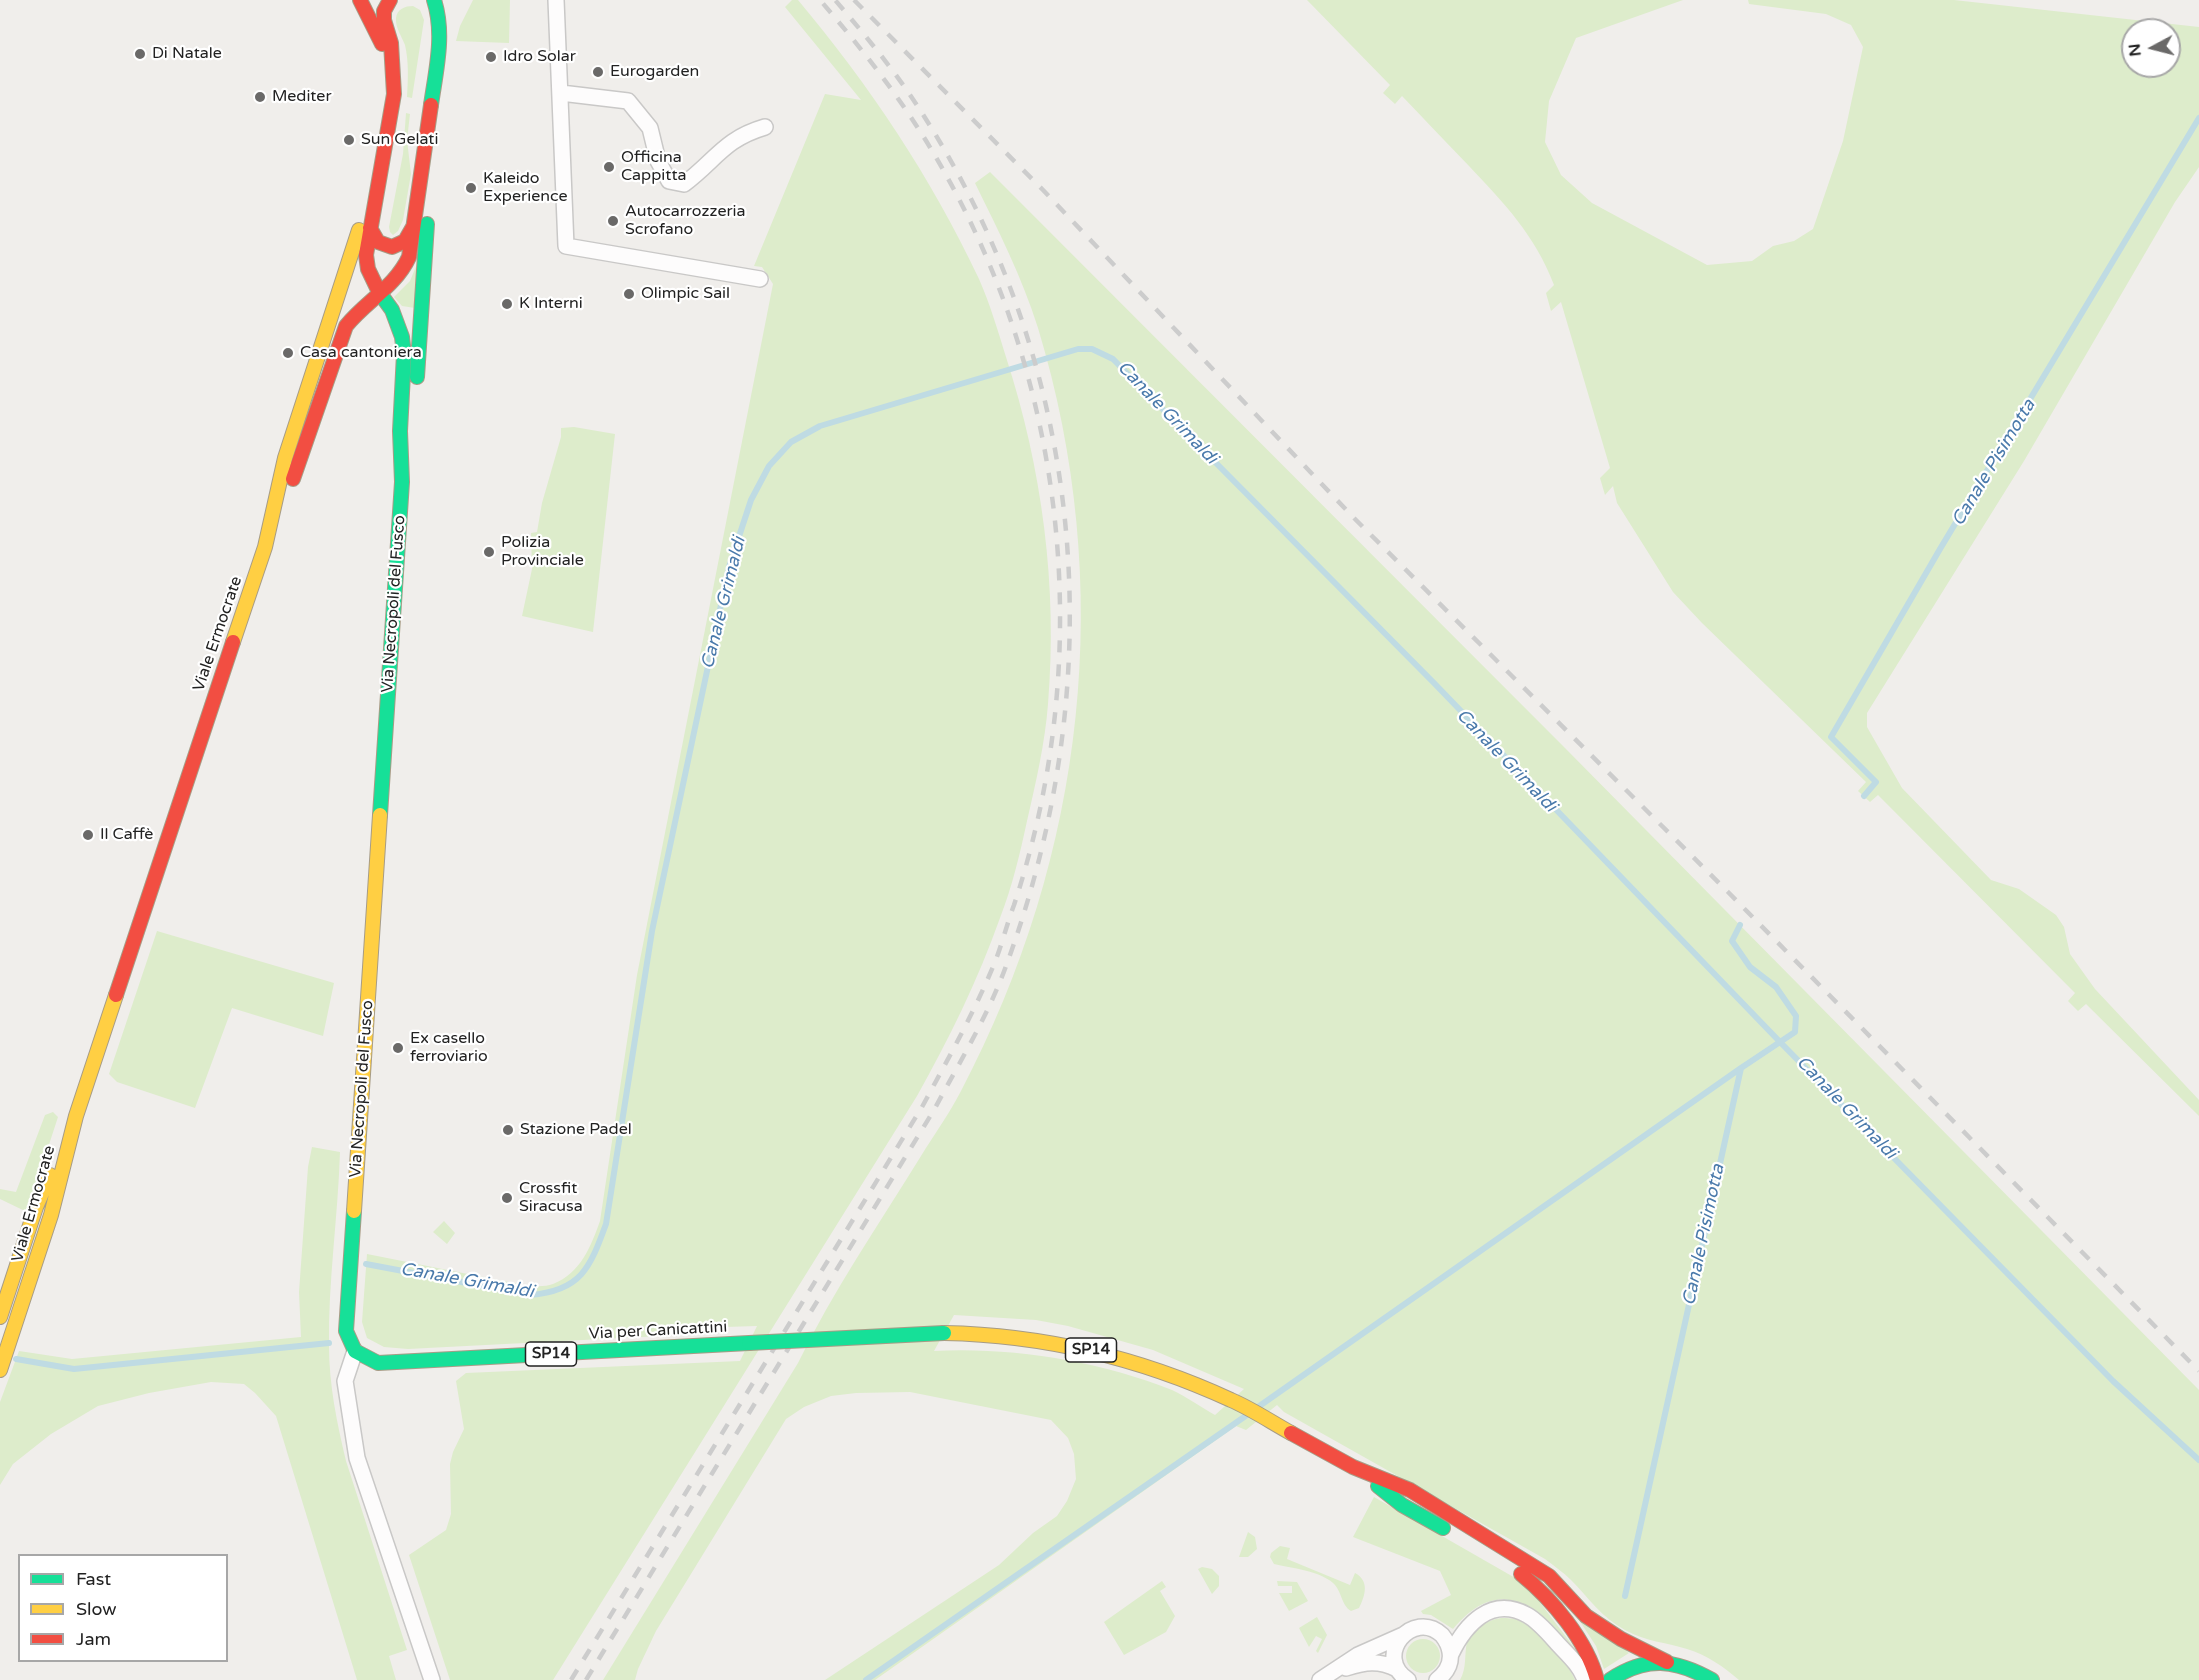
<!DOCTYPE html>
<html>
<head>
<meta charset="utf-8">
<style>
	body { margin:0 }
	#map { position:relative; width:2199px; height:1680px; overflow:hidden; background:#f0eeeb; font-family:"Varela Round",sans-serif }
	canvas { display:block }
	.legend { position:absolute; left:18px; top:1554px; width:210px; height:108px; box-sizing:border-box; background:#fff; border:2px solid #a7a7a7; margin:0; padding:8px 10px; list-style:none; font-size:18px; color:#222 }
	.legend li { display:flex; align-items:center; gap:12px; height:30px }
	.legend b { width:30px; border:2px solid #a7a7a7 }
	.north { position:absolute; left:2121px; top:18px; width:60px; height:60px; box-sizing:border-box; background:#fff; border:2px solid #a7a7a7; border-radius:50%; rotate:263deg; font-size:16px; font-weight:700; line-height:24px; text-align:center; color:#222 }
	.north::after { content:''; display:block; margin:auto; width:21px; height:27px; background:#6a6968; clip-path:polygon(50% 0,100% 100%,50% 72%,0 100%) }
</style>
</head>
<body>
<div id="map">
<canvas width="2199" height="1680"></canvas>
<ul class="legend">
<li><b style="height:8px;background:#16e098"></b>Fast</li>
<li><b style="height:8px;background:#ffcf43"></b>Slow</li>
<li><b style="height:8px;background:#f24e42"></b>Jam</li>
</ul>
<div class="north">N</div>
</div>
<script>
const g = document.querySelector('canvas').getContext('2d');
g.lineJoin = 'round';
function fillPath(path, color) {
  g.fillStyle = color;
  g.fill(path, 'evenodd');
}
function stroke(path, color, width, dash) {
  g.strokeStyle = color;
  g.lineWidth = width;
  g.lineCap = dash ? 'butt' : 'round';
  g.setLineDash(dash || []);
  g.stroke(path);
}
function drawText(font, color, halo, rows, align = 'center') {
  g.font = font + ' "Varela Round",sans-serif';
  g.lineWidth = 4.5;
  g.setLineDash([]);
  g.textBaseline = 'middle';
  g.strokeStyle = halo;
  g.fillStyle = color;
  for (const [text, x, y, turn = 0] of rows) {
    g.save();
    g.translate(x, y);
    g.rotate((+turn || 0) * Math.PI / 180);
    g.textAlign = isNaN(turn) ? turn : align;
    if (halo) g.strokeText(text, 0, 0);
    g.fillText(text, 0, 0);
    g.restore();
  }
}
fillPath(new Path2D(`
	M473,0H510L509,43L456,41L460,26Z
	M792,0H798C870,86 931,177 979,279C990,304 998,331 1006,357C1042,468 1058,587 1048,704C1045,743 1036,782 1027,821C1020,854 1012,887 1000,918C978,980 949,1039 917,1096L553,1680H450L409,1555L446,1530L451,1514L450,1464L453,1452L464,1429L456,1381L466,1373L740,1361L757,1326L661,1329V1336L408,1349L384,1347L367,1338L362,1322L367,1254L528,1286C536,1286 546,1287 553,1284C581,1273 591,1246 600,1221L637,975L773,284L762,267L754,266L825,94L861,100L785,7Z
	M1307,0H1683L1576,38L1549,101L1545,142L1561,175L1592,203L1707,265L1752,261L1773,246L1794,241L1813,229L1843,141L1863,47L1851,25L1826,14L1749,4L1748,0H1954L2199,27V167L2175,202L2024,461L1867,713V727L1902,788L1991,880L2019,889L2056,915L2064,927L2070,954L2095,989L2199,1100V1116L2086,1004L2078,1011L2068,1001L2075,993L1878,795L1870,802L1858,791L1866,782L1702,623L1673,592L1617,503L1613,486L1605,495L1600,478L1610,468L1561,302L1551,311L1546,293L1554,285C1535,235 1504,203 1469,166C1446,142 1424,119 1402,96L1395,104L1383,93L1390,85ZM2133,30H2169V66H2133Z
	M413,6L420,10L424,20L412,98L407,97C408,80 409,62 405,45C402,37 395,27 396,18C397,9 405,6 413,6Z
	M406,113L410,114L407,140L411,174L403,220L398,231L393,235L390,232L389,227L403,154Z
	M990,172L1565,748L2199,1390V1680H1739C1724,1667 1707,1655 1687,1649C1665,1642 1647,1642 1625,1630C1602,1618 1588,1597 1571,1580C1563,1572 1554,1566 1545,1559L1284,1412L1277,1405L1246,1430L1236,1426L875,1680H825L999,1565L1033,1533L1057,1516L1067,1501L1076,1479L1074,1454L1068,1438L1051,1420L910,1392L856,1393L831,1396L804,1407L786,1419L656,1631L638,1669L635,1680H603L798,1363C833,1291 879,1224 921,1156C934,1135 949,1114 961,1091C1086,854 1116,585 1038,328C1022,277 998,230 975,183ZM954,1315L1036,1320L1068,1326L1153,1350L1244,1389L1215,1415C1201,1407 1187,1397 1172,1390C1098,1361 1013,1347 934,1351Z
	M419,259L415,308L402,306L394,297L410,281Z
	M574,427L615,434L593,632L522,616L532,569L531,533L537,532L542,503L561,437V428Z
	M157,931L334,983L323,1036L232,1008L195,1108L117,1082L109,1074Z
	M53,1112L58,1117L27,1212L0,1199V1189L16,1192L45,1115Z
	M312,1147L340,1152C338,1217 328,1282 329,1346C329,1385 337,1423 346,1461L407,1650L389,1656L396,1680H357L276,1416L255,1393L244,1384L211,1382L149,1393L98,1406L51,1434L13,1464L0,1485V1402L19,1351L72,1359L301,1337L299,1292L308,1167Z
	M444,1221L455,1233L447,1244L433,1232Z
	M1374,1497L1517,1579L1529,1588L1579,1654C1540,1612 1503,1569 1453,1629L1431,1615L1423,1614L1421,1611L1451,1595L1440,1571L1353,1537Z
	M1248,1532L1255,1537L1257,1549L1248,1557H1239Z
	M1280,1546L1290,1548L1287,1559L1350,1585L1355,1573C1370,1581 1365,1596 1359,1608L1351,1611C1341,1605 1342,1591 1333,1583C1320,1571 1291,1568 1274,1564L1270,1557L1271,1553Z
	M1202,1567L1212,1569L1219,1576V1586L1212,1594L1198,1569Z
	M1162,1581L1166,1587L1160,1591L1175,1616L1166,1632L1124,1655L1104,1622Z
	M1277,1581L1297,1582L1308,1601L1289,1611L1279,1593H1292V1586H1278Z
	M1570,1606L1629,1653L1604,1669L1596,1646Z
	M1317,1617L1327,1635L1318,1653L1316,1651L1322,1639L1316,1636L1309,1647L1299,1628Z
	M1501,1618C1507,1618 1514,1618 1520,1621C1538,1630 1568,1661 1575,1680H1460C1467,1667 1464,1656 1467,1642C1470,1629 1488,1620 1501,1618Z
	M1406 1656a17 17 0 1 1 34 0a17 17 0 1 1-34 0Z`), '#ddeccb');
stroke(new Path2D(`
	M1864,796L1876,782L1831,737L1940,549L2199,118
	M366,1264L530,1295C581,1291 590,1268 606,1224L652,931L729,567L751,500L769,466L791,442L820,426L1078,349H1092L1113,359L1434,683L1781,1043L2113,1381L2199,1460
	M16,1359L74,1369L329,1343
	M1258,1407L1741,1068
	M1625,1596L1741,1068L1795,1032L1796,1016L1776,987L1750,967L1732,941L1740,925
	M866,1680L1247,1415`), '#bfdbe3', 6);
const street = new Path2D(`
	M556,0L566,246L760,279
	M561,93L628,101L650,128L658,161L669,181L684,184C716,160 724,139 765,127
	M355,1351L345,1381L357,1458L432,1680
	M1451,1654C1465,1625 1491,1595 1527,1615C1538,1621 1549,1634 1557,1643C1568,1655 1580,1665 1585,1680
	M1346,1668C1366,1662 1378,1660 1397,1669
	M1320,1680L1358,1655L1403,1635
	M1408,1680C1372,1656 1413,1608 1442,1635C1446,1640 1449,1645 1450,1652C1452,1664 1446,1673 1437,1680`);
const fast = new Path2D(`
	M431,105C436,70 445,34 434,0
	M379,292L392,310L402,337L404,354L400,431L402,482L380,815
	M417,377L427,224
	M354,1211L346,1331L355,1351L378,1363L749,1343
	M1378,1486L1402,1505L1443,1528
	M1610,1680C1646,1656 1675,1659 1712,1680`);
const slow = new Path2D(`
	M233,642L265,547L285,458L359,230
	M354,1211L380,815
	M0,1317L36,1207L50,1175
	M944,1333C1044,1335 1140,1358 1231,1400C1252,1409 1271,1422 1291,1433
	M0,1370L51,1215L76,1116L116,995`);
const jam = new Path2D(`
	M360,0L382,44
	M370,228L378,242L392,247L405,241L413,227
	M379,292L368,269L366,255L394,94L391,43L384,20V11L390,0
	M293,479L346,326C366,301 395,287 409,257L431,105
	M116,995L233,642
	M1291,1433L1353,1467L1410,1490L1549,1576L1586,1616L1621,1639L1667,1662
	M1521,1574C1552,1599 1587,1641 1597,1680`);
stroke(street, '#c9c8c7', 18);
stroke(fast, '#a79c86', 16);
stroke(slow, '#a79c86', 16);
stroke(jam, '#a79c86', 16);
stroke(street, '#fdfcfc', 15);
stroke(fast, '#16e098', 14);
stroke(slow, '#ffcf43', 14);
stroke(jam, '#f24e42', 14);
stroke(new Path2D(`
	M854,0L1043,190L1353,517L1728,892L2199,1371
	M571,1680L922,1107C948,1059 974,1013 995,962C1002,944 1007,924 1014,905C1096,657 1068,380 934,154C901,98 862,49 820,0
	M586,1680L934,1110C959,1063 988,1016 1006,966C1115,670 1086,351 906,89C884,58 860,29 835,0`), '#ccc', 4.5, [12, 12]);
const fastBridge = new Path2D(`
	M749,1343L944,1333`);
stroke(fastBridge, '#a79c86', 16, []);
stroke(fastBridge, '#16e098', 14);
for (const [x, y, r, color] of [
	[140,54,6,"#6a6968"],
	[491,57,6,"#6a6968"],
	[598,72,6,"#6a6968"],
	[260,97,6,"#6a6968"],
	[349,140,6,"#6a6968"],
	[609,167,6,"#6a6968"],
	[471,188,6,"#6a6968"],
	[613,221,6,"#6a6968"],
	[629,294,6,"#6a6968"],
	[507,304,6,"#6a6968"],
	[288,353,6,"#6a6968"],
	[489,552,6,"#6a6968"],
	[88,835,6,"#6a6968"],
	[398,1048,6,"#6a6968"],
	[508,1130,6,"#6a6968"],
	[507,1198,6,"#6a6968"]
]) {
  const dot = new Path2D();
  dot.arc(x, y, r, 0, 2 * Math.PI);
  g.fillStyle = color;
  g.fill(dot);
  stroke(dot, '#fff', 2);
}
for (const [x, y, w] of [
	[1091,1350,51],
	[551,1354,51]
]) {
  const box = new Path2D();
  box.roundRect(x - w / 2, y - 12, w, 24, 4.5);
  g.fillStyle = '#fff';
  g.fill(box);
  stroke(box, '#222', 1.5);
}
drawText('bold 15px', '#222', null, [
	["SP14",1091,1350],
	["SP14",551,1354]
]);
drawText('16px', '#222', '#fff', [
	["Di Natale",152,54],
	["Idro Solar",503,57],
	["Eurogarden",610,72],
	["Mediter",272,97],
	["Sun Gelati",361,140],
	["Officina",621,158],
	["Cappitta",621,176],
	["Kaleido",483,179],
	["Experience",483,197],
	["Autocarrozzeria",625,212],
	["Scrofano",625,230],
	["Olimpic Sail",641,294],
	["K Interni",519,304],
	["Casa cantoniera",300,353],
	["Polizia",501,543],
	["Provinciale",501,561],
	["Il Caffè",100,835],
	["Ex casello",410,1039],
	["ferroviario",410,1057],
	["Stazione Padel",520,1130],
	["Crossfit",519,1189],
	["Siracusa",519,1207]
], 'left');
drawText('16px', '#222', '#fff', [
	["Via Necropoli del Fusco",394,604,-86],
	["Viale Ermocrate",218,634,-71],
	["Via Necropoli del Fusco",362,1089,-86],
	["Viale Ermocrate",34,1204,-74],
	["Via per Canicattini",658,1331,-3]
]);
drawText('italic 18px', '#4a7aab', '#fff', [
	["Canale Grimaldi",1167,413,46],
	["Canale Pisimotta",1994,463,-59],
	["Canale Grimaldi",724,603,-76],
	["Canale Grimaldi",1506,761,46],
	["Canale Grimaldi",1846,1108,46],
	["Canale Pisimotta",1704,1235,-78],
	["Canale Grimaldi",467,1281,10]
]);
</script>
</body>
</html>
